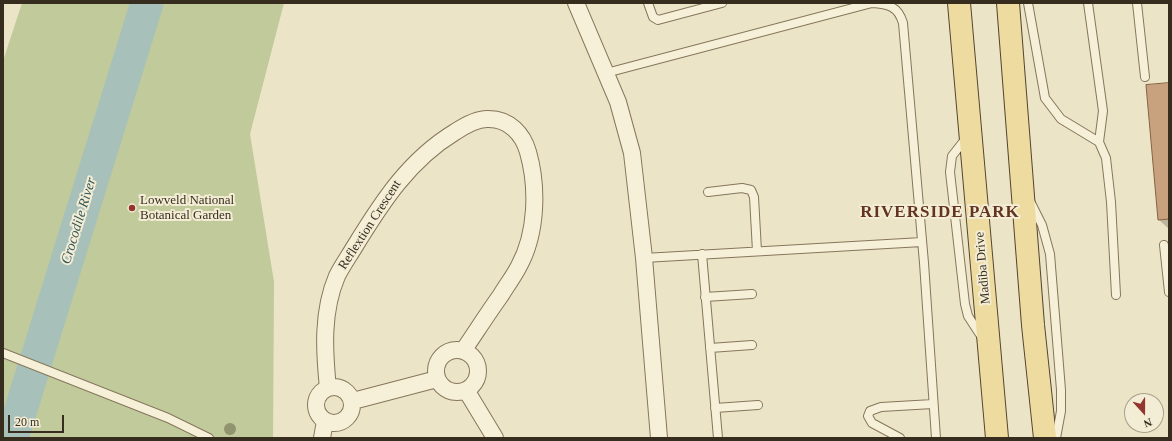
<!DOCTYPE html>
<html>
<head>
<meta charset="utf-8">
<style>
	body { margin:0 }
	#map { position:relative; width:1172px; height:441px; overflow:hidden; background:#ece4c6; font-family:Georgia,serif }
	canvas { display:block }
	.frame { position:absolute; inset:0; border:4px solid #372d1f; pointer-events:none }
	.north { position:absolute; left:1124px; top:393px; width:40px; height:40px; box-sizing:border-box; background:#f4edd5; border:1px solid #a8a08c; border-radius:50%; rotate:159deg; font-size:11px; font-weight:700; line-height:16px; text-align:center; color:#372d1f }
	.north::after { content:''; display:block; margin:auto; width:14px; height:18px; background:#92362f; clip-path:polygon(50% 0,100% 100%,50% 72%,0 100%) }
	.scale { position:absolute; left:8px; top:415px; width:56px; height:18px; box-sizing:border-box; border:2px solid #372d1f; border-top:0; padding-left:5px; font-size:12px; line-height:14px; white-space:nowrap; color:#372d1f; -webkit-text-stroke:3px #f4edd5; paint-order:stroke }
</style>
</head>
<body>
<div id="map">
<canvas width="1172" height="441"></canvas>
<div class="frame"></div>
<div class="north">N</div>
<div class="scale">20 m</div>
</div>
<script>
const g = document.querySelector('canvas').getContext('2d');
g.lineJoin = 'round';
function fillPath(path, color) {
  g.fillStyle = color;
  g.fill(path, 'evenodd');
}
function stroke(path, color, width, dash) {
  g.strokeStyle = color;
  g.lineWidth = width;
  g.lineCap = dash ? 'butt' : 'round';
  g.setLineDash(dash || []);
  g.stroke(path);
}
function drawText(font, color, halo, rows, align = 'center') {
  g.font = font + ' Georgia,serif';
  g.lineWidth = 4;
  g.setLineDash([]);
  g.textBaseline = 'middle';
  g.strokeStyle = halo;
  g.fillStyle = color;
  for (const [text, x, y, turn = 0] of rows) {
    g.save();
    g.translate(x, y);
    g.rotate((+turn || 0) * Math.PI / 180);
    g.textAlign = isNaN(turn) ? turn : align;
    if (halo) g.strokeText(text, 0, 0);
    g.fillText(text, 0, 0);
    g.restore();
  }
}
fillPath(new Path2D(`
	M22,3H284L250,134L274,282L273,438H3V61Z`), '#c0ca9a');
fillPath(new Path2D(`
	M1169,84V229L1159,220Z`), '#0003');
stroke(new Path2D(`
	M12,438L147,3`), '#a7c0ba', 33);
const building = new Path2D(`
	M1169,83V219L1158,220L1146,85Z`);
fillPath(building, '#c8a27e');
stroke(building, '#846243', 1);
const lane = new Path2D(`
	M648,3L653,17L658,20L722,3
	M1028,3L1045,98L1061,119L1099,142L1106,158L1111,202L1116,295
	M1088,3L1103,111L1099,142
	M1137,3L1145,77
	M606,73L872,3C888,4 898,6 903,23L924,263L936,438
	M967,137L952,156L950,172L965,304L968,316L983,339
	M708,192L742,188L751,190L754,197L757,251
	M1031,203L1042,225L1050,254L1061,390V411L1056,438
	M1164,245L1169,292
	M702,254L718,438
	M644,258L922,242
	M705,297L752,294
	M710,348L752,345
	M3,353L168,418L209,438
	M715,408L758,405
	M900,438L872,423L868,416L870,411L881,407L933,404`);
const street = new Path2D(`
	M576,3L618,102L632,153L644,258L659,438
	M436 371a21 21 0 1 1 42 0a21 21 0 1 1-42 0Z
	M316 405a18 18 0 1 1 36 0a18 18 0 1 1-36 0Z
	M328,388C324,350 322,311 337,276C342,266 349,256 355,246C382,202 409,160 455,132C464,126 478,118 489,119C509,119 523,134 528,152C538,187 537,233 519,266C514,276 507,285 501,295C488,313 476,332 463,351
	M466,390L495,438
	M353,401L437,379
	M322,438L325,421`);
const primary = new Path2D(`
	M959,3L997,438
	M1008,3L1033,325L1045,438`);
stroke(lane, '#86765c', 10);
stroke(street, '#86765c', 18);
stroke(primary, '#544430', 24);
stroke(lane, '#f7f0d9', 8);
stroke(street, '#f7f0d9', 16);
stroke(primary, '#eddba0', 22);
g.fillStyle = '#90946f';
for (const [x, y] of [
	[230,429]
]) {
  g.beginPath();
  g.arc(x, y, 6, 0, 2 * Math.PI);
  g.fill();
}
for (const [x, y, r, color] of [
	[132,208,4,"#92362f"]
]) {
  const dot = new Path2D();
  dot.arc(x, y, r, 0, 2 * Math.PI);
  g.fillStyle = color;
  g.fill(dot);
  stroke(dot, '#f4edd5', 1.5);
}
drawText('13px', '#372d1f', '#f4edd5', [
	["Lowveld National",140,201],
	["Botanical Garden",140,216]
], 'left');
drawText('13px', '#372d1f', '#f4edd5', [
	["Reflextion Crescent",370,225,-57],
	["Madiba Drive",983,268,-95]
]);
drawText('italic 14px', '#305656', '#f4edd5', [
	["Crocodile River",79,221,-73]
]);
g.letterSpacing = '1px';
drawText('bold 17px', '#623421', '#f4edd5', [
	["RIVERSIDE PARK",940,213]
]);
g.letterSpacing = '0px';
</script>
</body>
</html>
